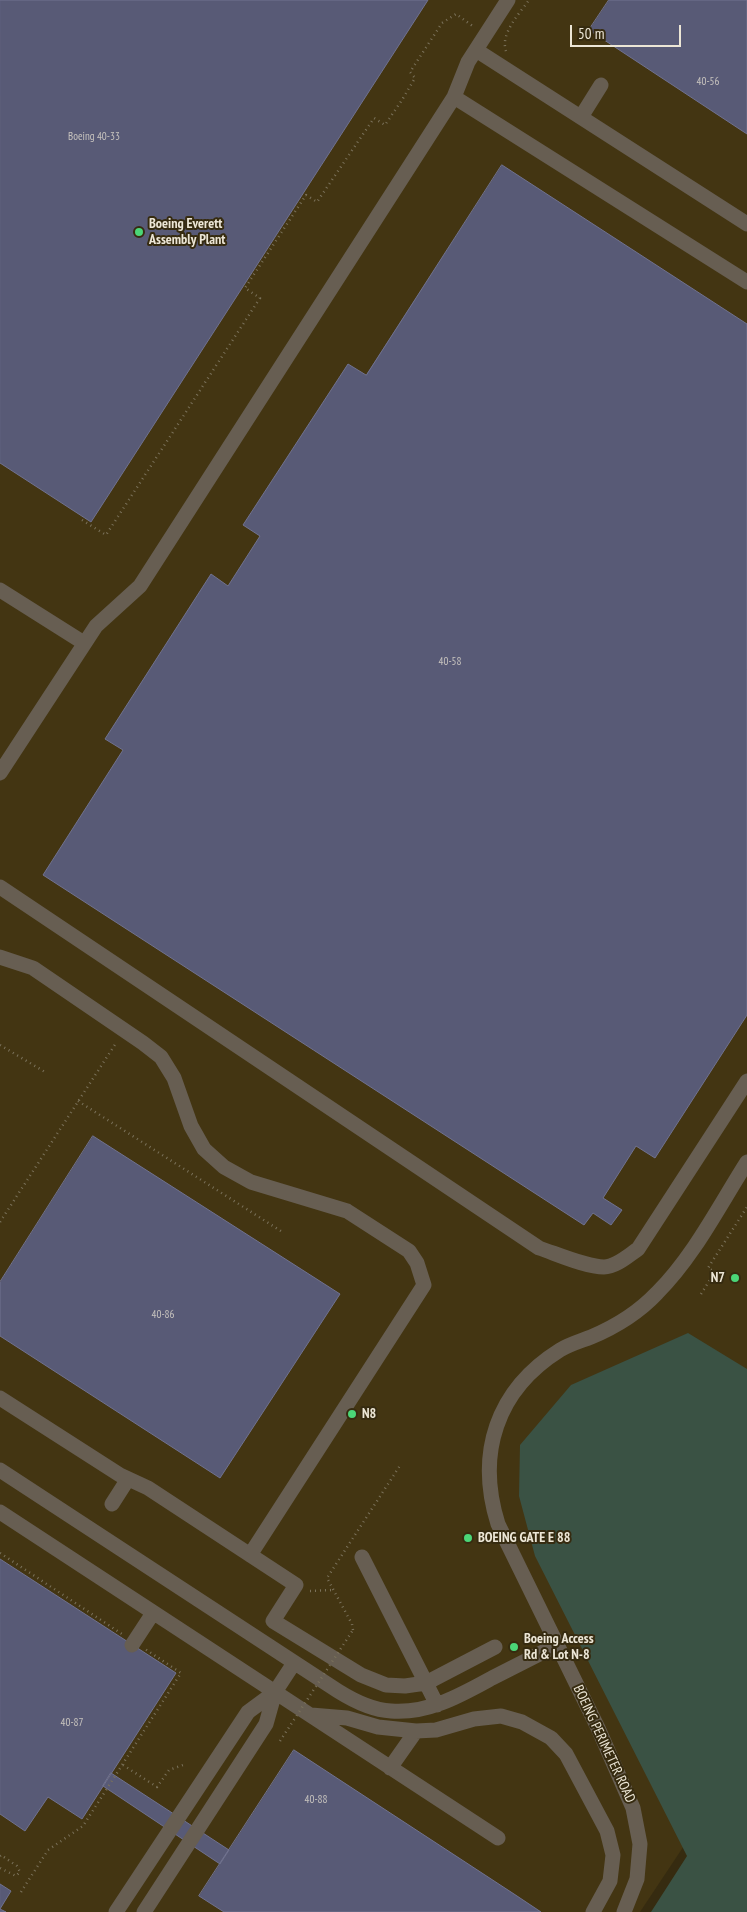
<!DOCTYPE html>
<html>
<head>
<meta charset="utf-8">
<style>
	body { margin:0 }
	#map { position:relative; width:747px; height:1912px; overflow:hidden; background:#362b10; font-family:"PT Sans Narrow",sans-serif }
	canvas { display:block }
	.scale { position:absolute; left:570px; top:25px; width:111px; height:22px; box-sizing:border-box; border:2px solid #ece6d6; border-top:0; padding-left:6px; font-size:15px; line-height:18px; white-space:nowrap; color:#ece6d6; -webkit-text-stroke:4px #362b10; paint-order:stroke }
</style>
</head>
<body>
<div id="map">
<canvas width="747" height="1912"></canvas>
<div class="scale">50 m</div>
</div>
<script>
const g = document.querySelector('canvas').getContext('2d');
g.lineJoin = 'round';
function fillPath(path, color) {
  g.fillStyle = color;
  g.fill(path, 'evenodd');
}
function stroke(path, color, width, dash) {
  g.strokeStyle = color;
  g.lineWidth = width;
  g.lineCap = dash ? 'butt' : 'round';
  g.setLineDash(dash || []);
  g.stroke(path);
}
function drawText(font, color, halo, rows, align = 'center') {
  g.font = font + ' "PT Sans Narrow",sans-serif';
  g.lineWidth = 4;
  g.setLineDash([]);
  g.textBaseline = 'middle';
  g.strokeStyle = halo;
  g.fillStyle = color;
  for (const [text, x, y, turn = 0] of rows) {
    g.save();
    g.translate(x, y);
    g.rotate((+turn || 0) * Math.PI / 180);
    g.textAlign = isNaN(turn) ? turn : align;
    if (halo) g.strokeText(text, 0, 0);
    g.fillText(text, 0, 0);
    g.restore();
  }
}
fillPath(new Path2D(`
	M0,0H747V1751L640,1912H0Z`), '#433512');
fillPath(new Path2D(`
	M688,1333L747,1369V1912H651L687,1856L535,1556L519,1496L520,1445L571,1385Z`), '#3a5244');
const building = new Path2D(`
	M0,0H428L91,522L0,463Z
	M609,0H747V134L589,30Z
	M502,165L747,324V1015L655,1158L636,1146L603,1198L622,1210L611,1225L593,1213L584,1225L43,875L123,750L105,739L211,574L228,586L260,536L243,525L348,364L366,375Z
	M93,1136L340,1294L220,1478L0,1336V1282Z
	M0,1559L176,1673L82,1819L48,1797L25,1831L0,1814Z
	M294,1750L514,1894L541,1912H224L199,1896Z
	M111,1773L229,1850L220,1864L103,1786Z
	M0,1884L11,1891L0,1909L6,1912H0Z`);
fillPath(building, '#585a76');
stroke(building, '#70728f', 1);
stroke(new Path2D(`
	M506,51C500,34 519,14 529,0
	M82,520L106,535L260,298L245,288L306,195L317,202L374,118L385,125L402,100L415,78L410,72L442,23L456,14L474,27
	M0,1045L45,1072
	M78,1101L284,1233
	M0,1222L116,1043
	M701,1294L715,1272L708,1268L747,1207
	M0,1553L122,1634
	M310,1591L333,1590
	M353,1630L352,1624L327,1578L401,1464
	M123,1765L157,1787L169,1770L186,1764
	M0,1856L1,1855L17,1866L20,1872L16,1876L0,1868
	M21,1892L48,1850L83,1826L181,1673L145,1649`), '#7b725b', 2.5, [1, 4]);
stroke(new Path2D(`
	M476,50L747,224
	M454,97L747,282
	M581,117L601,85
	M0,590L84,643
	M0,773L96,626L140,586L454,97L468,62L508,0
	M0,887L539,1248C557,1254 586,1267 604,1267C616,1267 629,1255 638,1249L747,1081
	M0,957L33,968L143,1043L161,1057L174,1078L191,1126L204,1149L224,1167L251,1182L347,1211L409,1251L417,1263L424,1285L250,1555
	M0,1398L120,1475L148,1488L296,1585L273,1621L361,1675L386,1685L405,1686L426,1683L437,1705
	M0,1470L338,1691C354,1701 372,1710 391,1711C428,1714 461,1695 492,1678C514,1667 535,1656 557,1645
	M112,1504L128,1479
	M0,1512L498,1838
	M362,1557L426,1683L495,1647
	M132,1645L153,1613
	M311,1715L347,1718L378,1727L416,1731L436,1730L474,1719L501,1716L522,1722L551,1738L566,1754L607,1831L613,1855L610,1881L593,1912
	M390,1768L416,1731
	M116,1912L248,1712L275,1692
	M144,1912L266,1724L275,1692L294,1663
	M624,1912L637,1879L640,1844L633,1808L598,1728L498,1524C476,1454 496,1390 560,1350C570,1344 581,1341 591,1337C615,1327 639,1312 657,1293C694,1256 719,1206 747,1162`), '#675e52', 15);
stroke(new Path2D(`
	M280,1741L353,1630`), '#7b725b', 2.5, [1, 4]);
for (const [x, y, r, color] of [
	[139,232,5,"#4bd677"],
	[735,1278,5,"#4bd677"],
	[352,1414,5,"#4bd677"],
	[468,1538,5,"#4bd677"],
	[514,1647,5,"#4bd677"]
]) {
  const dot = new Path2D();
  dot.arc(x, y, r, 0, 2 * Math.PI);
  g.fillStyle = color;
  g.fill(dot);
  stroke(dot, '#362b10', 2);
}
drawText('11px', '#c7c3be', null, [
	["40-56",708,82],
	["Boeing 40-33",94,137],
	["40-58",450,662],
	["40-86",163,1315],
	["40-87",72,1723],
	["40-88",316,1800]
]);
drawText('bold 14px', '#ece6d6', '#362b10', [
	["Boeing Everett",149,224],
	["Assembly Plant",149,240],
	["N7",725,1278,"right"],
	["N8",362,1414],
	["BOEING GATE E 88",478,1538],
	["Boeing Access",524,1639],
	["Rd & Lot N-8",524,1655]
], 'left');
drawText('14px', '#ece6d6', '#362b10', [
	["BOEING PERIMETER ROAD",604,1744,65]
]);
</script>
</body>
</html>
